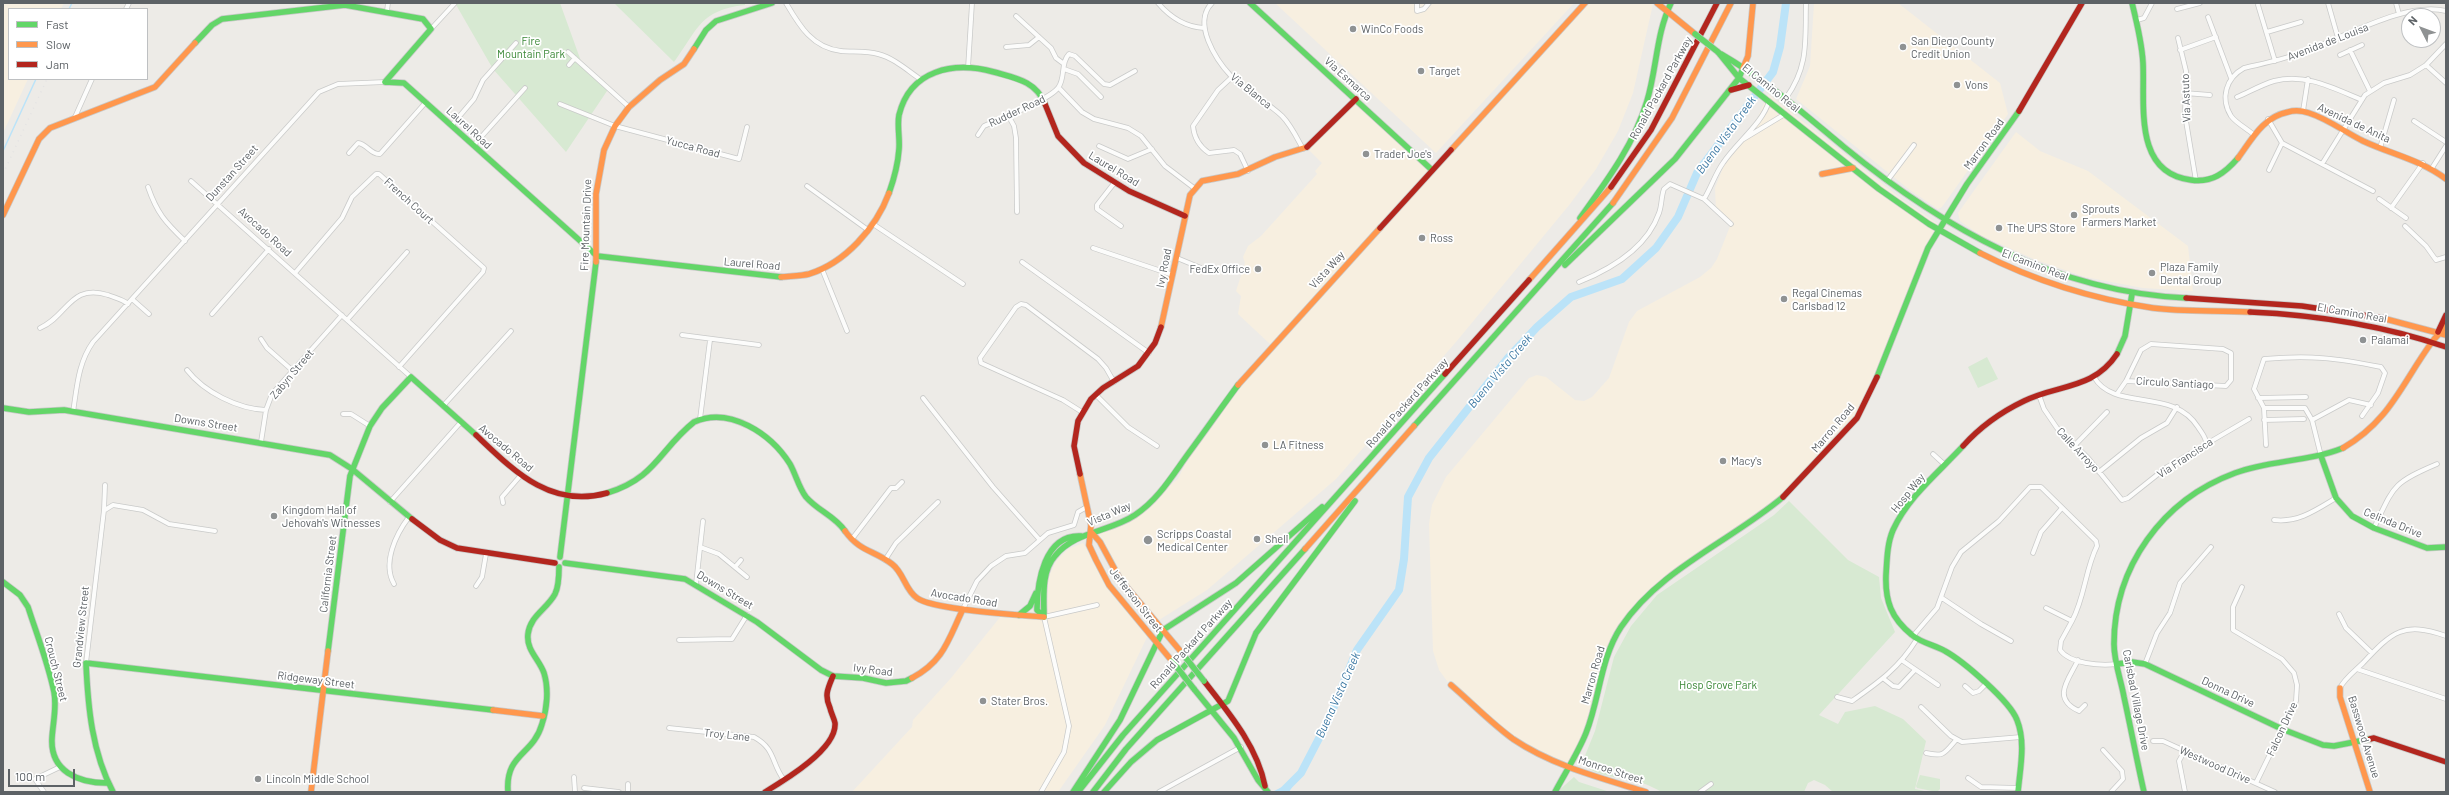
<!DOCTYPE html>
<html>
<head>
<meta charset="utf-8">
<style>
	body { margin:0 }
	#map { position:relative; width:2449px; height:795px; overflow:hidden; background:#edebe7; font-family:Barlow,sans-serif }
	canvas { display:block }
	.frame { position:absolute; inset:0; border:4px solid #5d6266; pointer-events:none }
	.legend { position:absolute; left:8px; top:8px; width:140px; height:72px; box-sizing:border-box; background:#fff; border:1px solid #bec0c2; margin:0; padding:5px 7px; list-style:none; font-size:12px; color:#5d6266 }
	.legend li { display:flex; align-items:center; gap:8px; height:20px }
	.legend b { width:20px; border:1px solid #bec0c2 }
	.north { position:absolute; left:2401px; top:8px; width:40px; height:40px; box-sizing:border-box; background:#fff; border:1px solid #bec0c2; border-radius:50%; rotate:312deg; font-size:11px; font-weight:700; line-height:16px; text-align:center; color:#5d6266 }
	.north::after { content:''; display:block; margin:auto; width:14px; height:18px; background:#8f9293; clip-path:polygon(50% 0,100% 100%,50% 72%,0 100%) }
	.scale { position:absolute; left:8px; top:769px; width:67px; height:18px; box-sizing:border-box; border:2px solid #5d6266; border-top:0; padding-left:5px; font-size:12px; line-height:14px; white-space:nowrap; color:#5d6266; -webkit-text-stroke:3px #fff; paint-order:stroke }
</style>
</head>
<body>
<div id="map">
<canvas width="2449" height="795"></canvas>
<div class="frame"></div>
<ul class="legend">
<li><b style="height:5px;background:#63d668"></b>Fast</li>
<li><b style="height:5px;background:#ff974d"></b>Slow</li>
<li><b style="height:5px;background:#b3261e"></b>Jam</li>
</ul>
<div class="north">N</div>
<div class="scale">100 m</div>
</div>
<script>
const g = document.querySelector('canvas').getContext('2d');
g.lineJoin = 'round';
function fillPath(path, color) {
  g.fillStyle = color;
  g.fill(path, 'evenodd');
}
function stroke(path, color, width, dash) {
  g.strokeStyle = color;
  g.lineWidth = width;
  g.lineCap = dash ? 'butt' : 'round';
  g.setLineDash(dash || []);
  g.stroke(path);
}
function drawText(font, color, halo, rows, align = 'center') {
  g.font = font + ' Barlow,sans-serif';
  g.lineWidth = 3.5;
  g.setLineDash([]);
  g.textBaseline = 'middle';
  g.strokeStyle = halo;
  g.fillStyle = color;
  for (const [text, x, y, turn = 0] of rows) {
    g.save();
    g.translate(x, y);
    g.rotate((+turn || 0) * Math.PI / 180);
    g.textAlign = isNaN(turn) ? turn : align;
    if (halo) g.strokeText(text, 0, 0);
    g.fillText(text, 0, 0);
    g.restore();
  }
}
fillPath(new Path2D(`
	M3,3H64L61,9H9V79H28L3,133Z
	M1275,3H1574L1436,153Z
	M1585,3L1653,4L1633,93L1618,131L1596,169L1570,204L1456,342L1336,479L1207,590L1151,625L1116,580L1093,529L1128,519L1178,479L1201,431L1223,403Z
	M1814,3H1898L2000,83L2008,114L1942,207L1938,209L1910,190L1796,99L1810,66Z
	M1768,94L1904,201L1941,226L1933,239L1865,404L1796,485L1648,595L1614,640L1592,715L1570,765L1517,740L1498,727L1447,681L1439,670L1433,651L1429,524L1432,505L1446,477L1529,378L1537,375L1546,377L1575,400L1584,401L1592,397L1609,378L1629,322L1637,311L1700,277L1711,268L1717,259L1731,224L1716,211L1715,188L1725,163L1758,117Z
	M1356,101L1431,169L1271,345L1238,314L1241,296L1236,291L1245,263L1243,257L1248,246L1261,236L1317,174L1315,171L1322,163L1307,148Z
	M2016,132L2040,151L2088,171L2188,246L2193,291L2143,288L2085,277L2036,260L1980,235L1960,221L1958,213Z
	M1083,543L1119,600L1148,635L1105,725L1058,792H852L912,727L913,720L951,678L1001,616L1043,618L1045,585L1056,561L1068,549Z`), '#f7efe0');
fillPath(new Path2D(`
	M455,3H560L582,64L609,88L566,152L493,69Z
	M614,3H745V5C700,10 698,29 674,62Z
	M1987,357L1998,379L1978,388L1968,367Z
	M1789,501L1848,560L1879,577L1881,598L1895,632L1819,715L1838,724L1845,712L1875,706L1903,719L1926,741L1915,789L1929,792H1833L1825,785L1814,780L1808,783L1804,792H1662C1656,789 1651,786 1645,784C1625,777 1596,778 1582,763L1595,731L1614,657L1631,626L1657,595L1774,515Z
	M1920,775L1940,779V789L1937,792L1917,788L1916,786Z
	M1574,777L1579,782L1610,792H1557Z`), '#d7e9d2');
fillPath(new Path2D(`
	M1298,773H1301L1289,792H1272L1284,786Z`), '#bbe3f8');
stroke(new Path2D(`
	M69,9L72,3
	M3,151L36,79`), '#bbe3f8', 1.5);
stroke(new Path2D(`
	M1282,792L1301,773L1328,721L1357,650L1399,590L1404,559L1408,497L1429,458L1508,358L1537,327L1571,297L1622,279L1656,248L1678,217L1697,173L1773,72L1780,47L1786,3`), '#bbe3f8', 8);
const street = new Path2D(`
	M786,3C799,25 812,48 841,51C853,52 867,51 878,54C894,58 907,70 920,79
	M1158,3C1170,17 1186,27 1204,28
	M1212,3C1192,23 1216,60 1231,76C1246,91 1266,101 1282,116C1291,125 1297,138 1303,149
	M1417,3V11L1424,9L1429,3
	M2328,3L2338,38
	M2396,3L2399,14
	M2258,5L2275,61
	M126,9L129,3
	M2177,9L2200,3
	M387,11L388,3
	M1016,16L1051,48L1056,58L1064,64
	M2208,17L2231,78
	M2137,20L2144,18L2152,3
	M431,29L455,3
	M2267,32L2301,22
	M2178,38L2186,71L2185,115L2196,181
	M1006,47L1029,45L1039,37
	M2180,50L2216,37
	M2350,50L2370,91
	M568,52L629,107
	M2340,55L2362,45
	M569,65L575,58
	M2426,65L2446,83
	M968,68L972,3
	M1064,69L1078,74L1101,97
	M1232,77L1218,90L1193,126C1194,137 1200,147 1209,153L1234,150L1240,154L1248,171
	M1059,88L1082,112L1094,119L1128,128L1141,136L1165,166L1194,188
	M2185,93L2210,95
	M2237,97C2249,92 2261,85 2274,81C2306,73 2333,88 2362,100
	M1786,98C1809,66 1805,41 1806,3
	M560,104L615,126L739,159L747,127
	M2303,111L2308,79
	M1008,115L1014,126L1016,138L1017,212
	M75,117L92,79
	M2268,119L2282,143L2373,191
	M2414,121L2446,142
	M452,125L474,99L483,80L516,43
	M2253,134C2246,128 2236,123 2231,116C2220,98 2226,78 2244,68C2265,63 2286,59 2306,51C2345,37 2406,1 2446,11
	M978,135L984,126C1000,119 1049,100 1058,88C1066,78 1060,63 1069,54L1075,56L1104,84L1110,85L1135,71
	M1742,140L1785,114
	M474,145L525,88
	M1099,146L1128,159L1152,149
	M2380,148L2394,100
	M349,153L358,143C367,144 371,155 380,154L426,102
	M2322,164L2365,95L2384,83L2410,75L2426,65L2446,44
	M2432,168L2446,146
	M2269,170L2282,143
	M191,181L411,377
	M1887,181L1914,145
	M1115,182L1097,205V209L1121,226
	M807,186L868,230
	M148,187C157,213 165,222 185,241
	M1704,199C1711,188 1715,174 1723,163C1736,143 1763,123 1769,101
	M2379,199L2406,218
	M2391,208L2423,163
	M873,224L963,284
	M2405,226L2426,246L2436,260L2446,257
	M1093,248L1173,275
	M1177,258L1206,270
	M1022,262L1149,353
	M822,269L847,331
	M295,273L342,218L352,197L376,174H379L484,268L483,272L399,367
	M1579,282C1611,269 1647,248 1659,213C1662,205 1661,197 1664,189L1670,184L1704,199L1731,224
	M132,299L149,314
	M212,314L269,249
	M347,320L407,252
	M40,328C68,316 70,283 108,295C115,298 122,299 128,304
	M682,335L759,345
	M261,339L267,348L293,371
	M2151,344L2223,349L2231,353V380L2226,386L2126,381L2141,350Z
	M187,370C204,392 238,409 266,410
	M2094,377C2114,412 2173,387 2198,427C2201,432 2206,437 2206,443
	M2117,394L2126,381
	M1096,395L1128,427L1157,446
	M2039,395L2044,409L2057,428L2088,458L2122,500L2128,498L2167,467L2249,419
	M923,398L993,487L1039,539
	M2258,398L2306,397
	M443,406L511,331
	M2264,408H2305L2312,420
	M73,412C77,387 78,363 93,342L319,92L338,84L385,82
	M1082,412L1063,400L981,363L980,358L1016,307L1021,304L1026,305L1098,359L1106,368L1114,382
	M343,414H351L370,426
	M700,419L710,340
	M2264,420L2304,419
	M261,442L266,410L272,394L342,315
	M2075,445L2107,412
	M2266,445L2264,408L2254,389L2264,359C2310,355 2336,358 2381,367L2385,373L2378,393L2362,416
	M1933,454L1945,465
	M2321,456L2312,420L2349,400L2371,405
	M2099,472L2141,438L2167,423L2177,407
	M390,502L461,422
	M503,503L502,497L521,475
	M105,510L113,505L143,510L169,524L215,531
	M2274,520C2298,523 2316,510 2336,498
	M2374,528C2394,486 2392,483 2437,464
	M852,539L891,488H896L902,482
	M700,547L719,554L747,577
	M2033,553L2041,532L2062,508
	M885,560L896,543L938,502
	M735,567L741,560
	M394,584C382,563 396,534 409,517
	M696,584L703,521
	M476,586L482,577L486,554
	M2242,587L2233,607V630L2282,659L2294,673L2297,685L2296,701L2256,783
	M1942,598L1981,624L2011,641
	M2046,608L2072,621L2061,641L2060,650C2070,664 2101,666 2117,664
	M963,609L977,581L991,566L1006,556L1025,553L1048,533L1074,525L1078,512L1085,508
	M2339,614L2346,628L2372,653
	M1913,636L1937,608L1952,567L1961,552L1999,521L2030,487H2041L2096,541L2097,546C2085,570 2085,597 2072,621
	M679,640L732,639L747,615
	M2078,660C2070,678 2050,698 2079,711L2085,705
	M1903,661L1938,685
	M86,663L104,510L105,485
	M2145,664L2157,633L2170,613L2180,583L2211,547
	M2357,669L2446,699
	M1884,679L1893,686L1899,687L1914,671
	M1965,686L1973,693L1979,691L1986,684
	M2340,688C2344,679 2356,670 2363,663C2392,632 2403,621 2446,636
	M1837,697L1852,701C1879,682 1899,668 1917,639
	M1921,707L1951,736L1962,742L2021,737
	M669,728L754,737C776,749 771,763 784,780
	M2153,741H2163L2275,792
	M2103,750L2122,771L2123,779L2111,792
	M2184,752L2179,761L2185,792
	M1926,753C1944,757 1944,754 1956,740
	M574,777L575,792
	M1968,778L1981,787L2018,788
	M628,784V792
	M584,788L619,792
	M44,792L35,779L60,767
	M1041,792L1064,752L1069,726L1044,617L1097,605
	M1159,792L1241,747
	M1700,792L1711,784`);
const fast = new Path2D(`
	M1250,3L1432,170
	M2132,3C2137,23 2142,43 2143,63C2145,105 2133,173 2191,180C2212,183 2225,173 2238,158
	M195,43L212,25L222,19L345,5L423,19L431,29L385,82
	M694,49L706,30L716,21L772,3
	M1718,52L1739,78L1879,189L1929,224L1980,253
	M1721,54C1766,80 1804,114 1844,147C1943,228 2055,292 2186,298
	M385,82L404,83L597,256L781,277
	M889,193C894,179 898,164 899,149C900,138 897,126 899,115C910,70 953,61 994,72C1015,78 1036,81 1045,104
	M1580,218C1606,182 1634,145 1647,101C1657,68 1656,34 1671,3
	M1565,265L1675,159L1739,78L1743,68
	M2117,354L2125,336L2132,294
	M1877,377L1928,248L1967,184L2019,111
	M3,408L29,412L64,410L330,455L352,469L412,519
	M1414,426L1613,203
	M1963,446C1939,472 1908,497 1893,530C1887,544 1887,560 1886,575C1885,601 1891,618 1912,635C1921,643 1935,645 1945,651C1963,661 2010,701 2017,720C2026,742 2020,769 2018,792
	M2321,456L2336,498L2352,516L2374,528L2427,548L2446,547
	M607,493C656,478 659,450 694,422C730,406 771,434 790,464C796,475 799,488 806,497C818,511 835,516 845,531
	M560,557L596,262
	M565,563L685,579L757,622L821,670L833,676L863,678L886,683L906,681L912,678
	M3,582L20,595L28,607C37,635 48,663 54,692C57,707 53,722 52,738C50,771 78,783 107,783
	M1019,615L1030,606L1036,593
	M1044,617C1044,597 1041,572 1055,556C1075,531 1110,532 1135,515C1158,500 1172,476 1188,454C1205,431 1221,408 1238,385
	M1044,617L1037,610C1037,583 1044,534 1081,536
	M328,651L350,476L370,426L382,408L411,377L476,435
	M2117,664L2132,662L2145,664L2282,729L2323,745L2334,746L2370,739
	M1194,689L1234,738L1258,780L1268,792
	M113,792C92,752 88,708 86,663L493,710
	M508,792C505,753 533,756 542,724C547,709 549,689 544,673C539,659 526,650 528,634C530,616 547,609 555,594C559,586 559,576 559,567
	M1073,792L1120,720L1163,630L1236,583L1322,507
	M1078,792L1123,735L1445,374
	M1093,792L1126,749L1305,549
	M1104,792L1131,762L1157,740L1228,701L1256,633L1355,501
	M1555,792C1565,773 1578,753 1586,733C1600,698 1600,659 1621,627C1660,569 1731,541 1783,497
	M2144,792C2137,761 2131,729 2124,697C2121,680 2114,662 2114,644C2114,567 2162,500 2235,473C2270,460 2308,462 2343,448`);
const slow = new Path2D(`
	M1657,3L1695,34
	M1743,68L1748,56L1753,3
	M1451,150L1585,3
	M2238,158C2252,139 2263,117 2288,112C2295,110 2303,111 2309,113C2328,119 2345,132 2363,141C2391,154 2421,160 2446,179
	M1822,174L1853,168
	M1613,203L1672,118L1731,3
	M3,215L39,139L50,128L155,87L195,43
	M1980,253C2033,280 2093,299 2153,308C2184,312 2218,310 2250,312
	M596,262V194L604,150L615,126L629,107L660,80L684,64L694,49
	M781,277C790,276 801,276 809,274C845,263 876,228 889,193
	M1529,280L1611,187
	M2382,318L2446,335
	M1161,327L1190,195L1202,181L1238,174L1275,157L1307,147
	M1238,385L1380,228
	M2343,448C2390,421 2402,383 2432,342C2436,336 2442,332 2446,326
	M1080,474L1091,525L1089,545L1096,560L1109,585L1172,661
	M845,531C860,552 874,550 892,564C904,573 905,590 917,598C933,610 1020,615 1044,617
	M1092,533L1100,542L1120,579L1182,653
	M1305,549L1414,426
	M912,678C944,661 948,640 963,609
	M1451,685C1472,703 1491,723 1513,739C1553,766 1601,778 1646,792
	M2340,688V697L2370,792
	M493,710L543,716
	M311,792L328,651`);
const jam = new Path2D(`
	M1731,90L1749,85
	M1045,104L1058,136L1084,163L1129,191L1185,216
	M2019,111L2082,3
	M1307,147L1356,99
	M1611,187L1651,130L1717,3
	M1380,228L1451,150
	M2186,298L2302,306L2382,318
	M2250,312C2317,315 2382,325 2446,347
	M2438,332L2446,315
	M1445,374L1529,280
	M476,435C513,470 550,509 607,493
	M1963,446C1980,427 2001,412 2024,401C2058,384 2093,390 2117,354
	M1080,474L1074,446L1078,421L1091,399L1103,388L1138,366L1155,343L1161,327
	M1783,497L1857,418L1877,377
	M412,519L440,540L457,548L555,563
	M1204,681C1229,713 1257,746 1265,786
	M2370,739L2374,738L2446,762
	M765,792C785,780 837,749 835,723C834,718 831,713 830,708C824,695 828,688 833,676`);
stroke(street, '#c9cac9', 5.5);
stroke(fast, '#c8c8c8', 7);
stroke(slow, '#c8c8c8', 7);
stroke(jam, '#c8c8c8', 7);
stroke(street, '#fcfcfb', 4);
stroke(fast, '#63d668', 5.5);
stroke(slow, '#ff974d', 5.5);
stroke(jam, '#b3261e', 5.5);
stroke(new Path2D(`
	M80,9L83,3
	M3,174L47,79`), '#e3e2e3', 1.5, [1, 5]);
const fastBridge = new Path2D(`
	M1695,34L1718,52
	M1182,653L1204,681
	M1172,661L1194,689`);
stroke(fastBridge, '#c8c8c8', 7, []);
stroke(fastBridge, '#63d668', 5.5);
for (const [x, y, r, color] of [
	[1353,29,4,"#8f9293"],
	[1903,47,4,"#8f9293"],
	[1421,71,4,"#8f9293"],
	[1957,85,4,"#8f9293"],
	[1366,154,4,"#8f9293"],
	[2074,215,4,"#8f9293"],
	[1999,228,4,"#8f9293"],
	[1422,238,4,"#8f9293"],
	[1258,269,4,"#8f9293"],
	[2152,273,4,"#8f9293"],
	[1784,299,4,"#8f9293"],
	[2363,340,4,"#8f9293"],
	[1265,445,4,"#8f9293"],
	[1723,461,4,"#8f9293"],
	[274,516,4,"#8f9293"],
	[1257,539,4,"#8f9293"],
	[1148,540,5,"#8f9293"],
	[983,701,4,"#8f9293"],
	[258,779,4,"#8f9293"]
]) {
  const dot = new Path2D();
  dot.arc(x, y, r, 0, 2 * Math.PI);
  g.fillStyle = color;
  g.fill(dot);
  stroke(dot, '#fff', 1.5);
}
drawText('11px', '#5d6266', '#fff', [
	["WinCo Foods",1361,29],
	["San Diego County",1911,41],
	["Credit Union",1911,54],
	["Target",1429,71],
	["Vons",1965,85],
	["Trader Joe's",1374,154],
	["Sprouts",2082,209],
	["Farmers Market",2082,222],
	["The UPS Store",2007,228],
	["Ross",1430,238],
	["Plaza Family",2160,267],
	["Dental Group",2160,280],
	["FedEx Office",1250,269,"right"],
	["Regal Cinemas",1792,293],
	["Carlsbad 12",1792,306],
	["Palamai",2371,340],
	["LA Fitness",1273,445],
	["Macy's",1731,461],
	["Kingdom Hall of",282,510],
	["Jehovah's Witnesses",282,523],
	["Scripps Coastal",1157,534],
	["Medical Center",1157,547],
	["Shell",1265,539],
	["Stater Bros.",991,701],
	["Lincoln Middle School",266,779]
], 'left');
drawText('11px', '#378633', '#fff', [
	["Fire",531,41],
	["Mountain Park",531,54],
	["Hosp Grove Park",1718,685]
]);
drawText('11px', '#5d6266', '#fff', [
	["Avenida de Louisa",2328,42,-21],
	["Via Esmarca",1348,79,42],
	["Ronald Packard Parkway",1661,88,-61],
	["El Camino Real",1771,88,39],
	["Via Blanca",1251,91,39],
	["Via Astuto",2186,98,-92],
	["Rudder Road",1017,111,-25],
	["Avenida de Anita",2354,123,25],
	["Laurel Road",469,128,42],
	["Marron Road",1984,144,-54],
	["Yucca Road",693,147,15],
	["Laurel Road",1114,169,31],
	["Dunstan Street",232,173,-48],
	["French Court",409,201,42],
	["Fire Mountain Drive",586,225,-88],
	["Avocado Road",265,232,42],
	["Laurel Road",752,264,5],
	["El Camino Real",2035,265,21],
	["Ivy Road",1164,268,-79],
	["Vista Way",1327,270,-48],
	["El Camino Real",2352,313,10],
	["Zabyn Street",292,374,-50],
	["Circulo Santiago",2175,383,3],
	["Ronald Packard Parkway",1407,403,-48],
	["Downs Street",206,423,9],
	["Marron Road",1833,428,-50],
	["Avocado Road",506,448,40],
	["Calle Arroyo",2078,450,47],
	["Via Francisca",2185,458,-33],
	["Hosp Way",1908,493,-51],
	["Vista Way",1109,514,-23],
	["Celinda Drive",2393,523,22],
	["California Street",328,574,-83],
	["Downs Street",725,590,31],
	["Avocado Road",964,598,9],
	["Jefferson Street",1136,600,52],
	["Grandview Street",81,627,-84],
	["Ronald Packard Parkway",1191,644,-48],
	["Crouch Street",56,669,76],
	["Ivy Road",873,670,7],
	["Marron Road",1593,675,-74],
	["Ridgeway Street",316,680,7],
	["Donna Drive",2228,692,25],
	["Carlsbad Village Drive",2136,700,79],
	["Falcon Drive",2282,729,-65],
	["Troy Lane",727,735,6],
	["Basswood Avenue",2364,737,73],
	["Westwood Drive",2215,765,24],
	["Monroe Street",1611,770,18]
]);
drawText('italic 12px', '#3a77a2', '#fff', [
	["Buena Vista Creek",1726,135,-54],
	["Buena Vista Creek",1500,371,-50],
	["Buena Vista Creek",1338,695,-66]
]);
</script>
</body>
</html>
